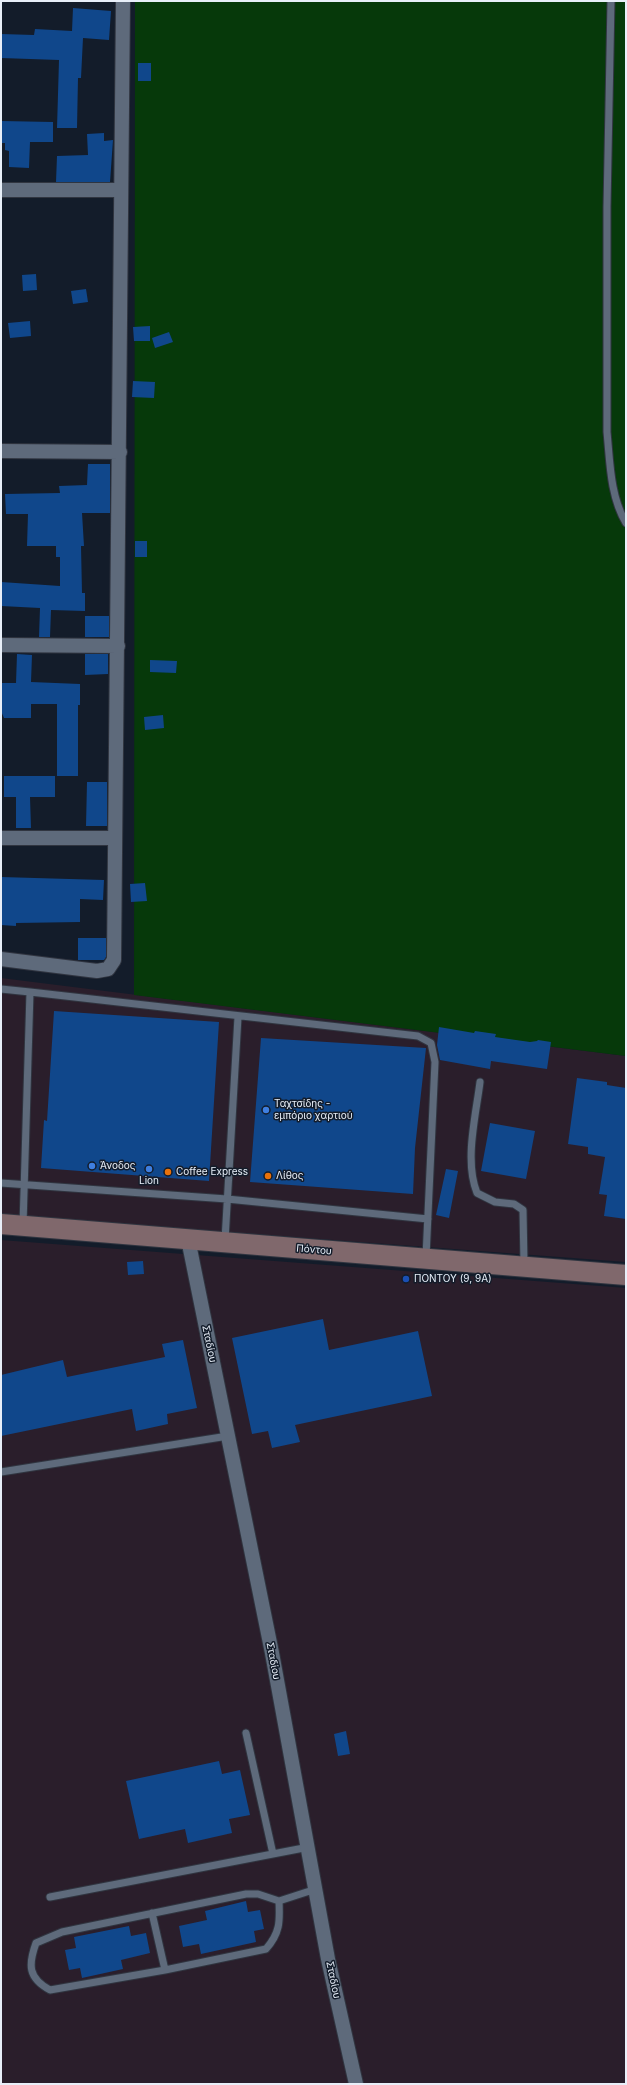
<!DOCTYPE html>
<html>
<head>
<meta charset="utf-8">
<style>
	body { margin:0 }
	#map { position:relative; width:627px; height:2085px; overflow:hidden; background:#131c2a; font-family:Inter,sans-serif }
	canvas { display:block }
	.frame { position:absolute; inset:0; border:2px solid #e8eff9; pointer-events:none }
</style>
</head>
<body>
<div id="map">
<canvas width="627" height="2085"></canvas>
<div class="frame"></div>
</div>
<script>
const g = document.querySelector('canvas').getContext('2d');
g.lineJoin = 'round';
function fillPath(path, color) {
  g.fillStyle = color;
  g.fill(path, 'evenodd');
}
function stroke(path, color, width, dash) {
  g.strokeStyle = color;
  g.lineWidth = width;
  g.lineCap = dash ? 'butt' : 'round';
  g.setLineDash(dash || []);
  g.stroke(path);
}
function drawText(font, color, halo, rows, align = 'center') {
  g.font = font + ' Inter,sans-serif';
  g.lineWidth = 3;
  g.setLineDash([]);
  g.textBaseline = 'middle';
  g.strokeStyle = halo;
  g.fillStyle = color;
  for (const [text, x, y, turn = 0] of rows) {
    g.save();
    g.translate(x, y);
    g.rotate((+turn || 0) * Math.PI / 180);
    g.textAlign = isNaN(turn) ? turn : align;
    if (halo) g.strokeText(text, 0, 0);
    g.fillText(text, 0, 0);
    g.restore();
  }
}
fillPath(new Path2D(`
	M1,978L626,1056V1262L1,1215Z
	M1,1240L626,1288V2084H1Z`), '#2a1e2b');
fillPath(new Path2D(`
	M135,1H626V1056L134,995Z`), '#06390a');
fillPath(new Path2D(`
	M73,8L111,11L109,40L83,38L81,78H78L77,128H57L59,60L1,58V34L34,35L35,29L72,31Z
	M138,63H151V81H138Z
	M1,121L53,122V142H30L29,168L9,167V151L5,150V143H1Z
	M104,133V141L113,140L110,182H56L57,156L88,155L87,134Z
	M36,274L37,290L23,291L22,275Z
	M86,289L88,302L73,304L71,291Z
	M30,321L31,336L10,338L8,323Z
	M150,326V341H134L133,327Z
	M169,332L173,342L155,348L152,338Z
	M133,381L155,382L154,398L132,397Z
	M88,464H110V513H82L84,546H81L82,593H85V611L51,610L50,637H39L40,608L1,606V582L60,586V557H56V546H27L28,514H6L5,494L60,493L59,486L87,485Z
	M135,541H147V557H135Z
	M85,616H109V637H85Z
	M17,654L32,655L31,682L80,684V705H78V776H57V704H31V718H4L1,711V683H16Z
	M85,654H108V674L85,675Z
	M150,660L177,661L176,673L150,672Z
	M163,715L164,728L145,730L144,717Z
	M4,776H55V797H30L31,828H16V797H4Z
	M87,782H107V826H86Z
	M1,877L104,880L103,900L80,899V922L16,923V926L1,925Z
	M145,883L147,901L131,902L130,884Z
	M78,938H106V957L104,960H78Z
	M54,1011L219,1022L209,1181L41,1168L44,1120L47,1121Z
	M439,1027L474,1033L475,1031L496,1034L495,1037L530,1042L537,1041L538,1040L551,1042L547,1069L491,1061L490,1069L440,1060L437,1045Z
	M261,1038L426,1048L415,1148L413,1194L250,1182Z
	M577,1078L607,1082V1085L626,1088V1219L604,1216L607,1195L599,1194L605,1157L588,1154V1147L568,1144Z
	M490,1123L535,1131L526,1179L481,1171Z
	M446,1169L458,1171L449,1218L436,1215Z
	M143,1261L144,1274L128,1275L127,1262Z
	M323,1319L329,1350L418,1331L432,1396L295,1425L300,1442L272,1448L268,1431L252,1434L232,1338Z
	M183,1340L197,1408L167,1414L168,1424L136,1431L132,1409L1,1436V1375L63,1360L67,1377L165,1357L162,1344Z
	M346,1731L350,1754L338,1756L334,1734Z
	M219,1761L222,1774L240,1770L250,1815L229,1819L232,1833L188,1843L185,1829L139,1839L126,1781Z
	M246,1901L248,1912L260,1910L264,1929L254,1931L256,1942L201,1954L199,1944L183,1947L179,1926L207,1920L205,1911Z
	M129,1926L131,1936L146,1933L150,1953L121,1960L123,1969L82,1978L80,1968L69,1970L65,1950L76,1948L74,1937Z`), '#10478b');
const lane = new Path2D(`
	M611,1L607,207V432C610,462 610,496 626,523
	M1,989L30,992L23,1225
	M30,992L418,1036L431,1043L435,1062L426,1257
	M480,1082C476,1115 464,1161 477,1193L495,1202L514,1204L523,1210L524,1264
	M1,1183L227,1199L428,1219
	M225,1240L238,1017
	M1,1472L228,1436
	M246,1733L273,1854
	M50,1897L309,1847
	M279,1901C280,1922 280,1933 266,1949L165,1970L50,1990C28,1978 28,1965 36,1943L62,1932L246,1894H258L279,1901L316,1889
	M152,1913L165,1970`);
const street = new Path2D(`
	M1,190H121
	M1,451L120,452
	M1,645L118,646
	M1,838H114
	M1,959L97,971L108,969L114,960L123,1
	M188,1239L272,1653L328,1959L356,2084`);
const secondary = new Path2D(`
	M1,1224L626,1275`);
stroke(lane, '#303540', 9);
stroke(street, '#303540', 16);
stroke(secondary, '#303540', 22);
stroke(lane, '#5e6a7b', 7);
stroke(street, '#5e6a7b', 14);
stroke(secondary, '#80686c', 20);
for (const [x, y, r, color] of [
	[266,1110,4,"#3f7fe0"],
	[92,1166,4,"#3f7fe0"],
	[149,1169,4,"#3f7fe0"],
	[168,1172,4,"#e8710a"],
	[268,1176,4,"#e8710a"],
	[406,1279,4,"#1a4fb4"]
]) {
  const dot = new Path2D();
  dot.arc(x, y, r, 0, 2 * Math.PI);
  g.fillStyle = color;
  g.fill(dot);
  stroke(dot, '#131c2a', 1.5);
}
drawText('10px', '#e8eff9', '#131c2a', [
	["Ταχτσίδης -",274,1104],
	["εμπόριο χαρτιού",274,1116],
	["Άνοδος",100,1166],
	["Coffee Express",176,1172],
	["Λίθος",276,1176],
	["Lion",149,1181,"center"],
	["ΠΟΝΤΟΥ (9, 9Α)",414,1279]
], 'left');
drawText('10px', '#e8eff9', '#131c2a', [
	["Πόντου",314,1250,5],
	["Σταδίου",209,1344,78],
	["Σταδίου",273,1661,79],
	["Σταδίου",333,1980,78]
]);
</script>
</body>
</html>
